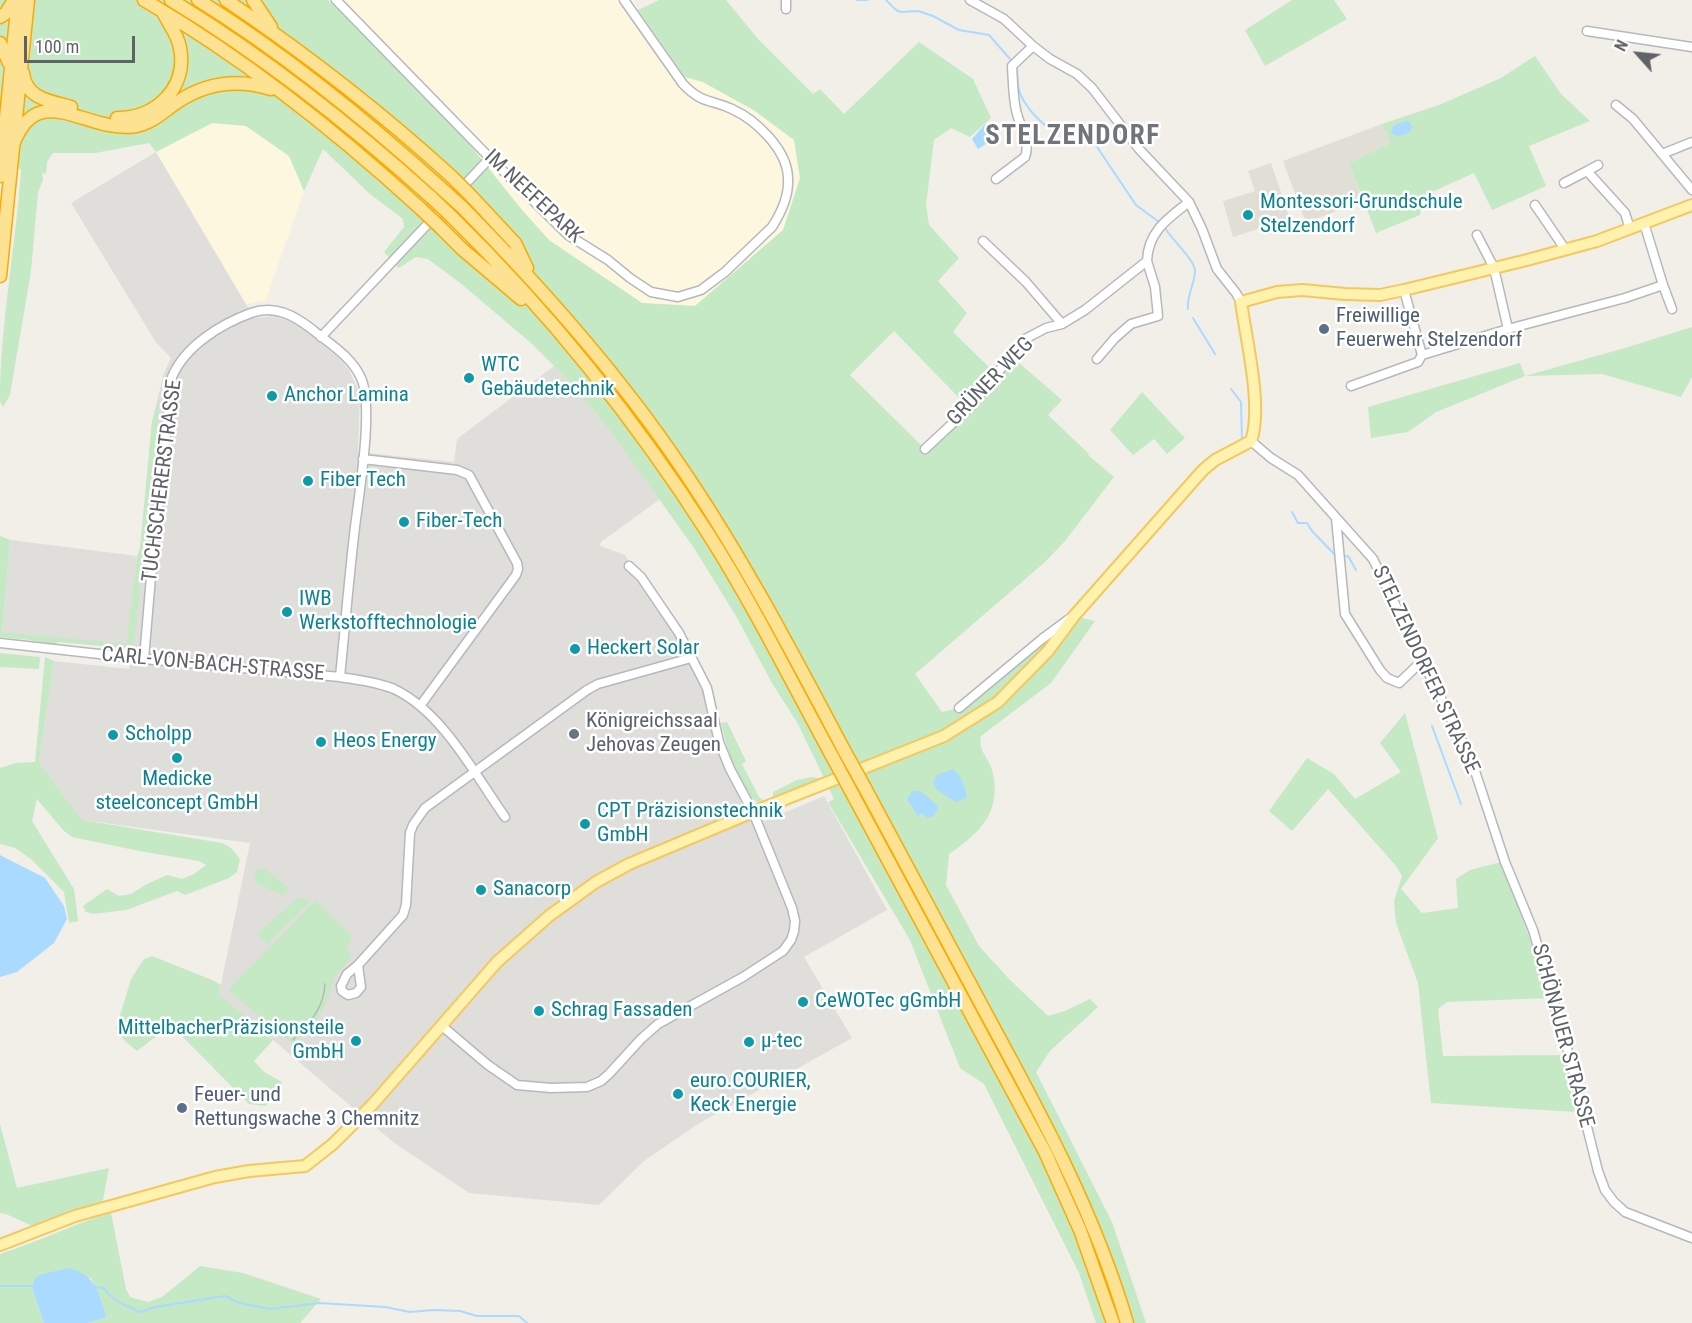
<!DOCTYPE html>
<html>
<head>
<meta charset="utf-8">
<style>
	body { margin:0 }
	#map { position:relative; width:1692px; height:1323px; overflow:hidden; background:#f1efe8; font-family:"Roboto Condensed",sans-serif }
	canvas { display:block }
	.north { position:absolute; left:1608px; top:24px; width:60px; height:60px; -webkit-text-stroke:4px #fff; paint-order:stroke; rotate:297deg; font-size:16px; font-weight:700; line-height:24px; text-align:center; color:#5f6368 }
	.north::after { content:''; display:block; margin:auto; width:21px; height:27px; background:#5f6368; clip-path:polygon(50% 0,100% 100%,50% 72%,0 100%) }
	.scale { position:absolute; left:24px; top:36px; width:111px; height:27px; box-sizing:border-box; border:3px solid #5f6368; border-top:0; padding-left:8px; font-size:18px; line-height:21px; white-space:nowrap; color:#5f6368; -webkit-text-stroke:4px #fff; paint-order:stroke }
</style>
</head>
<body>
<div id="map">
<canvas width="1692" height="1323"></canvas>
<div class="north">N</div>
<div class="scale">100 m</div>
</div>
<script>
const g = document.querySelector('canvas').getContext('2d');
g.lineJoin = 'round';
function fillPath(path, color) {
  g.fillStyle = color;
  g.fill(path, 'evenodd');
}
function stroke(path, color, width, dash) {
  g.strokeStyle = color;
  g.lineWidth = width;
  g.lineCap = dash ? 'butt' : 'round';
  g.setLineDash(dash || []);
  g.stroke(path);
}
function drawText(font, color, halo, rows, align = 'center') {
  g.font = font + ' "Roboto Condensed",sans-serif';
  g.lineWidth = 5;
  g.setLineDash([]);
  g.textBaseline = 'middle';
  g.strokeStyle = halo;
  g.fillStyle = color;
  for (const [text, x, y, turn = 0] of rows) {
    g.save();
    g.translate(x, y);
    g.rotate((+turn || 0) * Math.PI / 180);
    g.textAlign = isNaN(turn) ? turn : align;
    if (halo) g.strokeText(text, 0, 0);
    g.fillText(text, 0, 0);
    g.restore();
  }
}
fillPath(new Path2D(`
	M329,0H634L638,10L685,77L703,82L755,111L794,140L800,179L783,230L695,306L642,303L549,240L522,210L466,140L419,89Z
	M212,123L245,125L289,156L304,191L266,300L246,304L156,152Z`), '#fef7e0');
fillPath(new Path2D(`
	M156,152L254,318L274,316L295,322L340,359L349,370L360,394L358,452L454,462L457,439L554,366L572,384L617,440L660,499L601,542L600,546L625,555L682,646L704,690L716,744L726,771L740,797L742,809L765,821L824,796L887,910L804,957L852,1038L698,1124L644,1161L599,1205L469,1193L393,1142L219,994L250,843L82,820L39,762L54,661L129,669L152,422L164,373L171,358L155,341L71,203Z
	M10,540L137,556L126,645L2,632Z`), '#e0deda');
fillPath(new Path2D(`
	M1382,124L1390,143L1349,163L1363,200L1306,223L1283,161Z
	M1271,163L1290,219L1233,237L1223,201L1255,191L1248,171Z`), '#e1ded6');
fillPath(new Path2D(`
	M0,0H328L419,89L466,140L522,210L549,240L642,303L695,306L783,230L800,178L794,140L755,111L703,82L685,77L638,10L659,0H726L758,39L813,94L820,89L844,114L919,42L973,79L991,118L970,137L951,128L934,140L926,205L929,225L959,258L938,281L967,313L953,332L997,375L1012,357L1062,400L1048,415L1089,454L1088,455L1114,477L1065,541L1045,562L915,674L942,712L959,708L1074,616L1095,621L1051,683L981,736C978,752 988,756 992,770C1003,811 980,833 949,854L946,885L979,946L1010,980L1048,1016L1065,1011L1090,999L1098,1007L1050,1051L1036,1072L1112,1222L1146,1323H1096L1079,1273L984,1084L960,1068L910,940L828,802L834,799L798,724L772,683L736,616L694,548L617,440L572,384L530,342L459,282L428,259L416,257L399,268L384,252L404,227L403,219L370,194L323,149L304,191L289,156L246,126L212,123L156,152L149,143L95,153H53L47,162L46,174L42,173L43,180L38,192L31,271L10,395L3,407L0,401C0,324 16,247 21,169L0,164ZM894,331L969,408L924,448L850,375Z
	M1292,0H1334L1347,19L1265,66L1245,30Z
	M1535,56L1561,94L1590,121L1529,146L1546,186L1492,210L1474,173L1425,195L1420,215L1376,233L1349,163L1390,143L1382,124L1439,105L1501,78Z
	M1692,327V377L1681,397L1602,374L1525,376L1436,412L1408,432L1371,438L1368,407L1520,363L1525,376L1625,348Z
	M1142,392L1185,438L1167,454L1154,439L1133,455L1110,430Z
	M159,396L157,433L134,644L125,648L57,642L56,646L30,640L0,637V536L10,540L2,632L126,644L137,556L140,548L152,422Z
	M0,653L40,657L39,669L0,667Z
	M45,657L54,661L39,762L82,820L222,843L231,848L240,859L237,872L229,878L185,895L177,891L126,910L93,914L86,912L83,906L107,889L119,896L131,894L147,884L167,875L182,879L194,874L206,865L199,861L139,851L72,837L63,830L37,799L32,821L74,889L78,921L69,923L64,892L31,859L15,848L0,844V768L16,763L35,762Z
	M1405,713L1438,838L1401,889L1422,913L1458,908L1456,879L1470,870L1501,862L1527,931L1549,998L1447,1002L1438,1009L1443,1056L1564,1055L1575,1112L1431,1103L1418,983L1396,923L1394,901L1402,876L1396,866L1328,789L1292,831L1269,811L1307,758L1334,774L1355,799L1401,772L1380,743Z
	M727,722L746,761L742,764L759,797L764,801L758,802C740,796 725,742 721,723Z
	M812,777L822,779L773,799V792L797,780Z
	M257,869H265L290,889L282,895L256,883L254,878Z
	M302,897L311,901L267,944L257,933L297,899Z
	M316,900L352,936L346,951L352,957L335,976L327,1001L320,1016L293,1044L228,990Z
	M152,956L212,980L221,985L219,994L273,1040L254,1061L264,1072L282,1082L280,1096L265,1106L249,1104L171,1025L137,1051L125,1041L116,1029L131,979L144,959Z
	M0,1124L17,1188L109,1168L103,1200L91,1207L37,1228L6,1214L0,1213Z
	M111,1213L126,1289L130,1297L148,1302L162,1297L200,1266L243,1273L321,1299L300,1323H88L105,1317L102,1301L91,1278L34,1279L32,1288L44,1323H0V1254C38,1242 73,1224 111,1213Z`), '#c5e8c5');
fillPath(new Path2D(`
	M1405,121L1410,122L1412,128L1407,134L1397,136L1391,133L1393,126Z
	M985,124L995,134L993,139L978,149L972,139Z
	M953,769C962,777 965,786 967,798L956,802L936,789L933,783L937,775Z
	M912,791H920L938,806V809L933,816L928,818L921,813L918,816L907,799Z
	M0,855L45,878L64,906L67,919L54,943L17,972L0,977Z
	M68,1268C95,1274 100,1293 106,1317L88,1323H44L32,1288L34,1279L40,1275Z`), '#aadaff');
stroke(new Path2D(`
	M857,0H867
	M886,0L896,10L901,12L918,11L933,16L959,30L989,35L1010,59
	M1017,70C1018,76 1017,84 1019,90C1023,104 1039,123 1052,129L1071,128L1089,135L1136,205L1159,222
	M1165,228C1172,240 1195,260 1195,271C1195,284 1186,296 1188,309
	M1193,318L1215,354
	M1231,389L1241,402L1242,440
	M1292,512L1298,523H1307L1312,531L1337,557
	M1342,557L1348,556L1356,570
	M1432,726L1461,804
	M0,1286H32
	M95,1287L104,1288C113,1301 126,1306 141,1312L155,1307L225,1296L240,1303L270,1309L319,1303L385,1307L410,1312L433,1310L460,1311L477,1316H519L527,1323`), '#aadaff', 2);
const minor = new Path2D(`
	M336,0L490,158L568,235L608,260L630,278L651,292L678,297L701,290L725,272L772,227C781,213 789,196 788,179C788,150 756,120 732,109C710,99 702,104 683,84L624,0
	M786,0V9
	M970,0L1004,19L1033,46L1050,59L1077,74L1092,88L1139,149L1189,202L1202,229L1217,269L1236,293L1241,302
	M1587,31L1692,47
	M1616,105L1633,119L1692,190
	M1662,154L1692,142
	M1587,171L1598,165
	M996,179L1025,157C1031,142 1019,125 1016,110C1013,96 1013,81 1012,66L1033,46
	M1564,183L1587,171L1625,213L1630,229
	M1535,205L1565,249
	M1477,235L1494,268L1508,329
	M983,241L1026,282L1062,324
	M1663,285L1672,309
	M321,337L490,158
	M1422,355L1508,329L1625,298L1663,285L1644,223
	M1097,359L1115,338L1131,324L1158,316L1155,287L1147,261
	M1351,386L1418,362L1422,355L1404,290
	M1251,441L1271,458L1298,475L1373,559L1472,762L1505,862L1533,930L1569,1055L1598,1171L1605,1190L1614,1202L1625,1212L1692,1238
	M925,449L969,408L1025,339L1046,328L1062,324L1085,310L1147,261C1148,232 1167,219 1189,202
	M363,459L457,470L469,475L517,563L518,569L516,575L420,706
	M1336,518L1345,614L1380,670L1387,678L1399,683L1422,661
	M0,643L144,659L340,677C358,680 377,682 394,689C443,712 475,775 505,817
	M144,659L153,553L172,377C185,346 221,324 251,313C275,304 295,316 313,330C330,344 352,357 361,378C374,406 359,494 355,527C349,577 345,627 340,677
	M959,708L1042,639L1069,619
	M358,965L361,987L356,993L348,995L342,991L341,986L347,974L358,965L403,915L406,905L410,833L413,825L425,808L587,690L598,684L691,658
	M442,1026L488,1065L517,1085L551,1088L587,1087L601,1081L609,1074L641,1039L658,1024L743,977L783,951L791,940L794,931L795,921L792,908L753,812L730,769L719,742L707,688L679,633L641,577L629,566`);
const major = new Path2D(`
	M0,1245L75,1216L215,1177L249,1171L305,1166L333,1144L373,1104L497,962L549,916L596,882L629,864L753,812L944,736L998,702L1048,651L1074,616L1203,470L1215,460L1251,441C1263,407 1246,339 1241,302L1277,292L1302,290L1345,294L1380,295L1404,290L1527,260L1597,241L1692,205`);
const highway = new Path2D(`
	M144,0C244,58 336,131 421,209
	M171,0C265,57 350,124 432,198
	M198,0C285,54 365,119 441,188
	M226,0C306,54 381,112 452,177
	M253,0L271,27
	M0,17L6,13L14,0
	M0,43L9,63
	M23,73C26,99 50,101 71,107
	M117,118C155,119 188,88 180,48C178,35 170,26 164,14
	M13,145C38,77 86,134 136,126C153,123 165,110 179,101C208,82 239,79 271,89
	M0,176L18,0
	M472,197L515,243L527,268
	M462,207C541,287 616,371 679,464C742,556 793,654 845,752
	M452,217C550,313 635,419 709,535C754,606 792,683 833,758
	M441,228L462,249L521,299
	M0,276L28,0
	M865,788C906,864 947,940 988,1017C1042,1116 1095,1214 1127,1323
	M853,795L1045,1152L1080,1230L1113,1323`);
stroke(minor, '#b5b8bc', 11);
stroke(major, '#f2c960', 14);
stroke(highway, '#f9ab00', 15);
stroke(minor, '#fff', 8);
stroke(major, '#fff2af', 10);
stroke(highway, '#fde293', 12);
stroke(new Path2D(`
	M293,1040C309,1023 324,1009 325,984`), '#b6b7b8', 1.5);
const highwayBridge = new Path2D(`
	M452,177L472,197
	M441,188L462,207
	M432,198L452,217
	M421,209L441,228
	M845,752L865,788
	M833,758L853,795`);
stroke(highwayBridge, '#f9ab00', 15, []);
stroke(highwayBridge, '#fde293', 12);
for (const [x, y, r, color] of [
	[1248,215,6,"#0f9aa8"],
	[1324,329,6,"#5c6f8a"],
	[469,378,6,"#0f9aa8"],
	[272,396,6,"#0f9aa8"],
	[308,481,6,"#0f9aa8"],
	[404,522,6,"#0f9aa8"],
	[287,612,6,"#0f9aa8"],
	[575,649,6,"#0f9aa8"],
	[574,734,6,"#6b7280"],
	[113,735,6,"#0f9aa8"],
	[321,742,6,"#0f9aa8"],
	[177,758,6,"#0f9aa8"],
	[585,824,6,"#0f9aa8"],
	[481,890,6,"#0f9aa8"],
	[803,1002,6,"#0f9aa8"],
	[539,1011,6,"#0f9aa8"],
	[356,1041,6,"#0f9aa8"],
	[749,1042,6,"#0f9aa8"],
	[678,1094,6,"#0f9aa8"],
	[182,1108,6,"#5c6f8a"]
]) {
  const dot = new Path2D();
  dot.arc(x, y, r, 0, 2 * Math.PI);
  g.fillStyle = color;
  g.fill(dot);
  stroke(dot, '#fff', 2);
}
drawText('21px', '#5f6368', '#fff', [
	["IM NEEFEPARK",533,197,43],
	["GRÜNER WEG",991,382,-46],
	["TUCHSCHERERSTRASSE",163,481,-83],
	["CARL-VON-BACH-STRASSE",213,665,5],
	["STELZENDORFER STRASSE",1425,670,65],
	["SCHÖNAUER STRASSE",1562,1036,75]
]);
drawText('21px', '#0d838f', '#fff', [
	["Montessori-Grundschule",1260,203],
	["Stelzendorf",1260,227],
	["WTC",481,366],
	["Gebäudetechnik",481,390],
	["Anchor Lamina",284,396],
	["Fiber Tech",320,481],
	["Fiber-Tech",416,522],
	["IWB",299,600],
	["Werkstofftechnologie",299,624],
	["Heckert Solar",587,649],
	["Scholpp",125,735],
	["Heos Energy",333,742],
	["Medicke",177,780,"center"],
	["steelconcept GmbH",177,804,"center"],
	["CPT Präzisionstechnik",597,812],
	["GmbH",597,836],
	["Sanacorp",493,890],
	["CeWOTec gGmbH",815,1002],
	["Schrag Fassaden",551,1011],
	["MittelbacherPräzisionsteile",344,1029,"right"],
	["GmbH",344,1053,"right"],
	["µ-tec",761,1042],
	["euro.COURIER,",690,1082],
	["Keck Energie",690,1106]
], 'left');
drawText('21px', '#4e5e75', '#fff', [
	["Freiwillige",1336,317],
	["Feuerwehr Stelzendorf",1336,341],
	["Feuer- und",194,1096],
	["Rettungswache 3 Chemnitz",194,1120]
], 'left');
drawText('21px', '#5b616d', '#fff', [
	["Königreichssaal",586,722],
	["Jehovas Zeugen",586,746]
], 'left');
g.letterSpacing = '1.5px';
drawText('bold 27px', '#70757a', '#fff', [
	["STELZENDORF",1073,137]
]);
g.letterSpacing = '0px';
</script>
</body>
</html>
